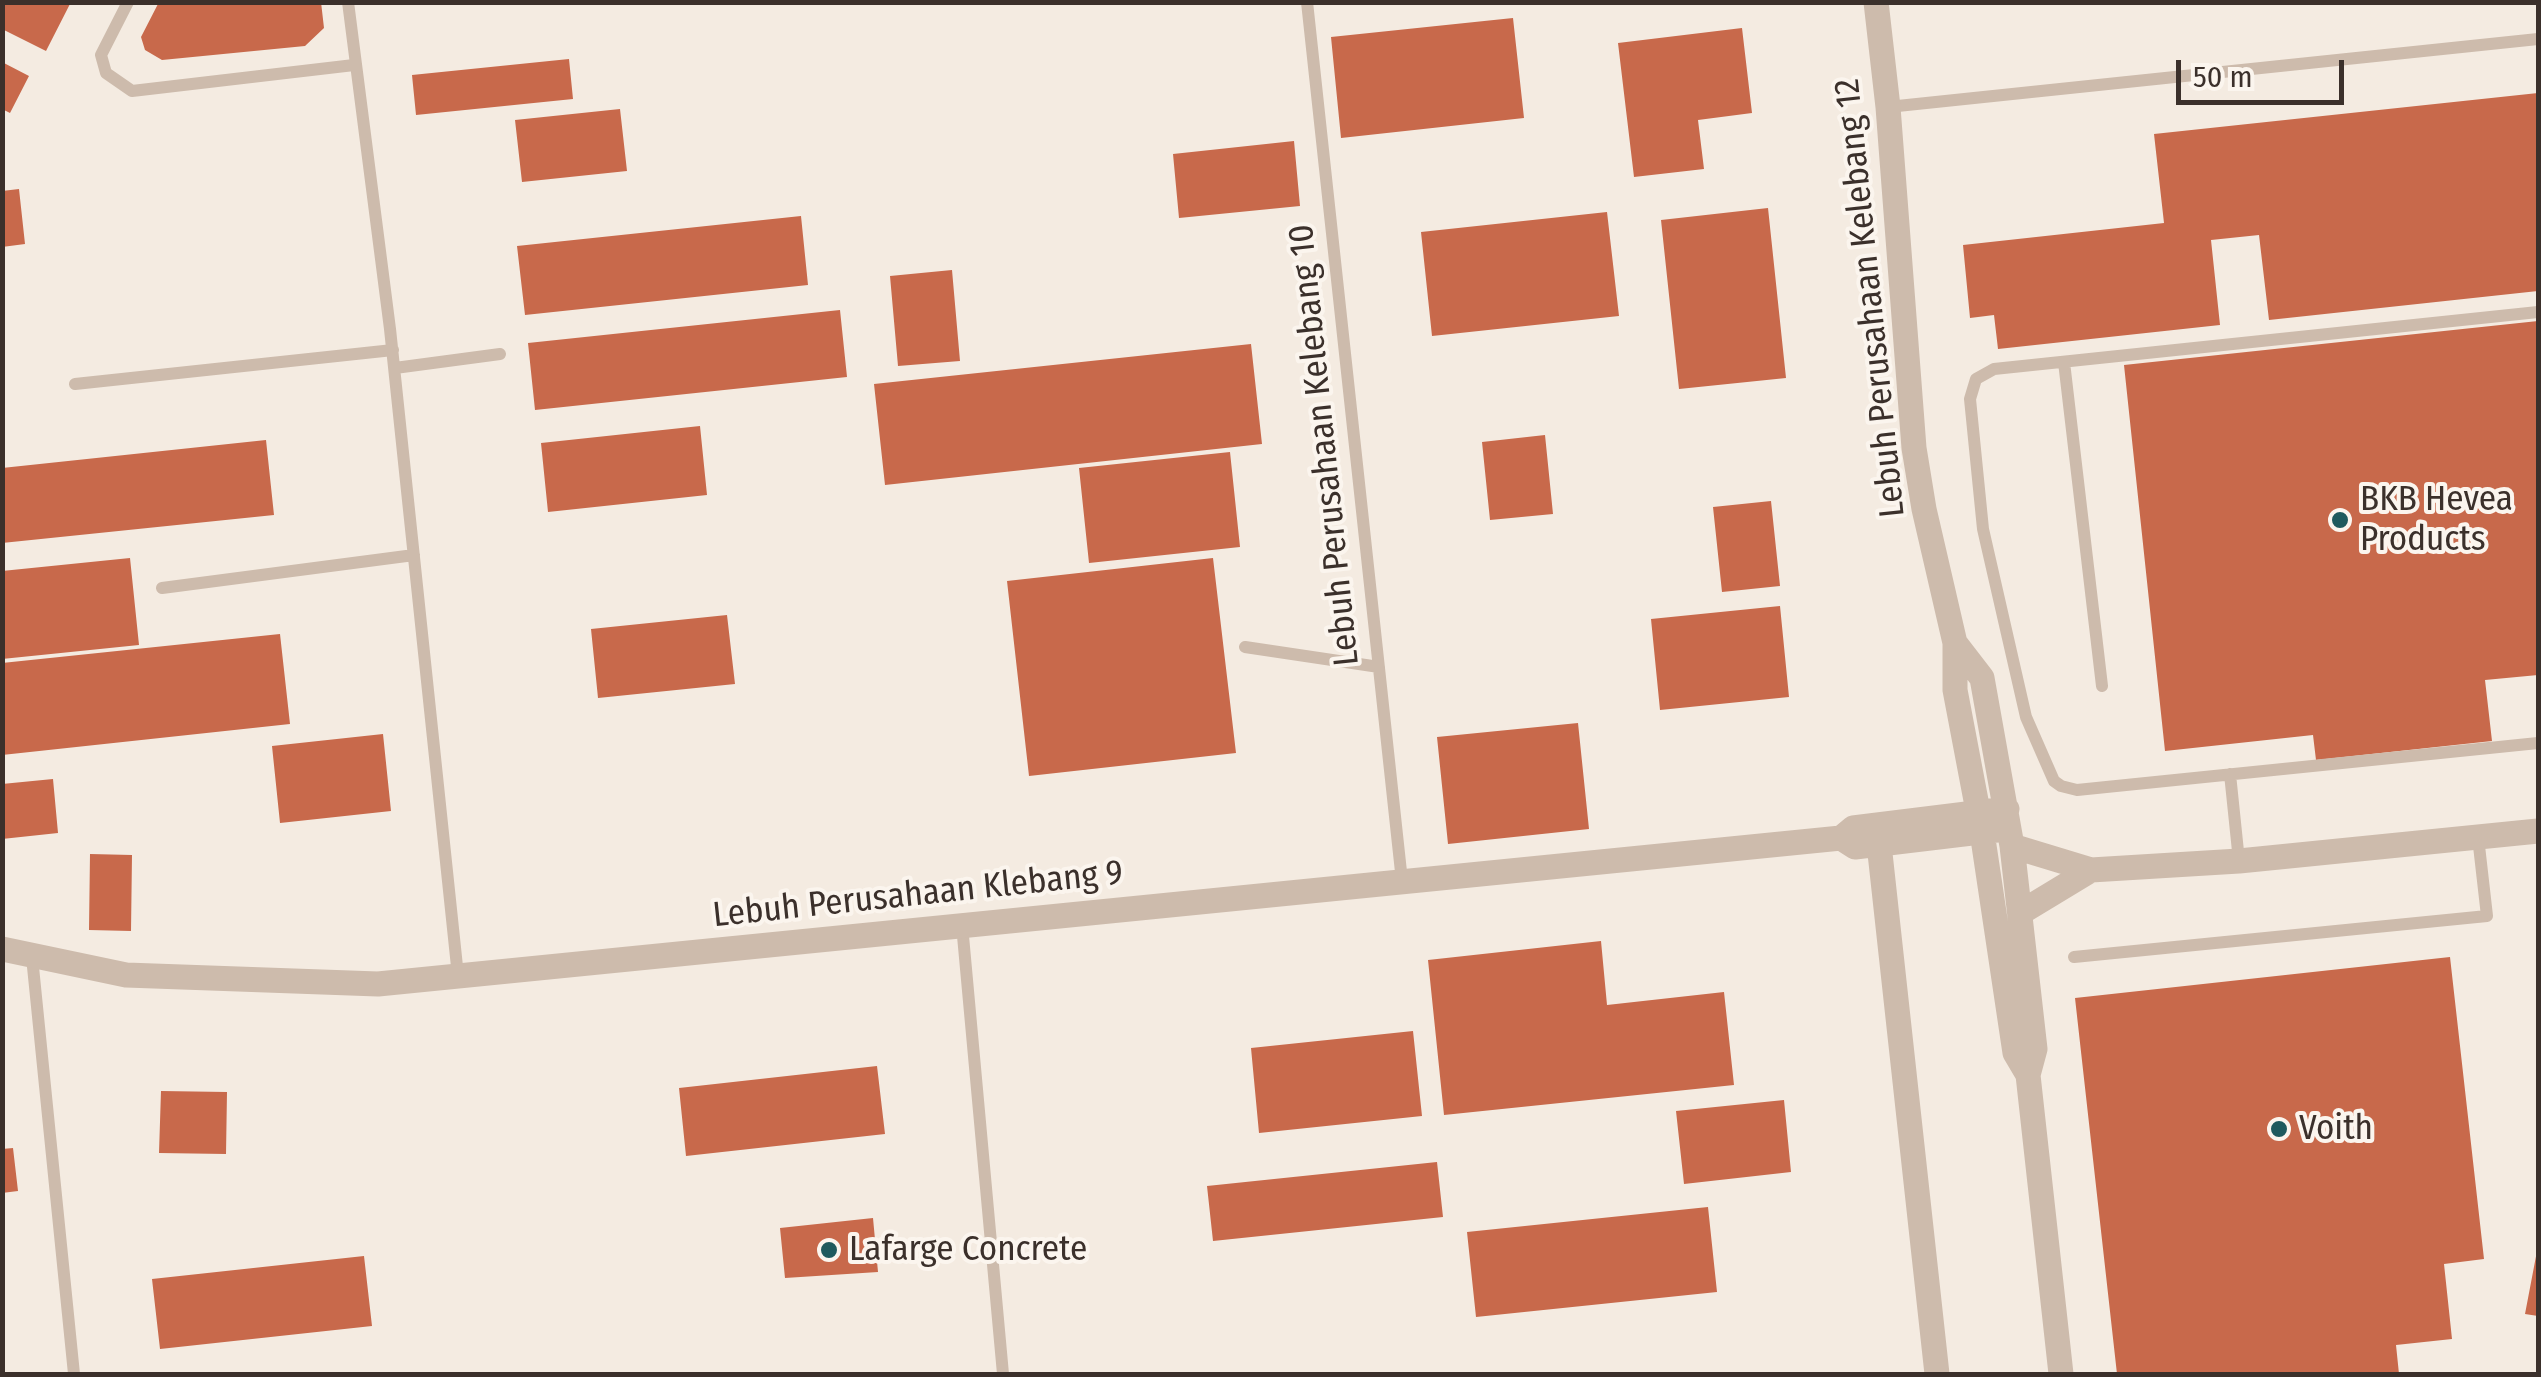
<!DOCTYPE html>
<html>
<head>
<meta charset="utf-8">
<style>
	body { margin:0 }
	#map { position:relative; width:2541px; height:1377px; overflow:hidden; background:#f4ebe1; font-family:"Fira Sans Condensed",sans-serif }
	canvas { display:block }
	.frame { position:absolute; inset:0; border:5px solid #3b302b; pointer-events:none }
	.scale { position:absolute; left:2176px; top:60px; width:168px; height:45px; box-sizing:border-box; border:5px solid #3b302b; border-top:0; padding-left:12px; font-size:30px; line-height:35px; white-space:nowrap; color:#3b302b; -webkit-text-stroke:8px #fbf5ee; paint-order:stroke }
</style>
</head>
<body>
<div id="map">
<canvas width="2541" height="1377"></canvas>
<div class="frame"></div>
<div class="scale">50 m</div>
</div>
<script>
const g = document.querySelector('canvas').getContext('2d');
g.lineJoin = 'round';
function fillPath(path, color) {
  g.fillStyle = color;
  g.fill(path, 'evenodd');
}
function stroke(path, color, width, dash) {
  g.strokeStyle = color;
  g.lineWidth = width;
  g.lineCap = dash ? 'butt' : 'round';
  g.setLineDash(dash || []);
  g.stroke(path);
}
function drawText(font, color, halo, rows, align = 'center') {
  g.font = font + ' "Fira Sans Condensed",sans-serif';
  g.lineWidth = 8;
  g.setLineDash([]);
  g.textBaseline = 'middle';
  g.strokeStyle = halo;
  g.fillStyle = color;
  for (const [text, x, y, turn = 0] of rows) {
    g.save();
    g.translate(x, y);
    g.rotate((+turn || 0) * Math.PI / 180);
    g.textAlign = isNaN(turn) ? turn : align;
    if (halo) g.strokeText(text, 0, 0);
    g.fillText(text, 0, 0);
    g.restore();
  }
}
fillPath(new Path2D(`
	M2,2H71L46,51L2,29Z
	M159,2H321L324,28L305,46L162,60L145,50L141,37Z
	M1513,18L1524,118L1341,138L1331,37Z
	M1742,28L1752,113L1698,120L1704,169L1634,177L1618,43Z
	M569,59L573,99L416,115L412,75Z
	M2,62L29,76L10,113L2,109Z
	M2538,93V291L2269,320L2259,235L2211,240L2220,325L1998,349L1994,315L1970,318L1963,245L2164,223L2154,134Z
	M620,109L627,171L522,182L515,120Z
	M1294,141L1300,206L1179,218L1173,154Z
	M19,189L25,244L2,247V191Z
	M1768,208L1786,378L1679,389L1661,220Z
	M1607,212L1619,316L1432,336L1421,232Z
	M801,216L808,285L525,315L517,246Z
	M952,270L960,361L898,366L890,276Z
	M840,310L847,377L535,410L528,343Z
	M2538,321V675L2485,680L2492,741L2316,760L2313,735L2165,751L2124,365Z
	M1251,344L1262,444L885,485L874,384Z
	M700,426L707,495L548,512L541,443Z
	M1545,435L1553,514L1490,520L1482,442Z
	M266,440L274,515L2,543V468Z
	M1230,452L1240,547L1089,563L1079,468Z
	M1771,501L1780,586L1722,592L1713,507Z
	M130,558L139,645L2,659V571Z
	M1213,558L1236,753L1029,776L1007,581Z
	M1780,606L1789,697L1660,710L1651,619Z
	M727,615L735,684L598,698L591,629Z
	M280,634L290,724L2,755V663Z
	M1578,723L1589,829L1448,844L1437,737Z
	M383,734L391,811L280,823L272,746Z
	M53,779L58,833L2,839V784Z
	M90,854L132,855L131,931L89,930Z
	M1601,941L1607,1005L1724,992L1734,1085L1444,1115L1428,960Z
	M2450,957L2484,1259L2444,1264L2452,1339L2396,1345L2399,1374H2117L2075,998Z
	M1413,1031L1422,1116L1259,1133L1251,1048Z
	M877,1066L885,1134L686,1156L679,1088Z
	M161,1091L227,1092L226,1154L159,1153Z
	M1784,1100L1791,1172L1684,1184L1676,1111Z
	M13,1148L18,1191L2,1193V1149Z
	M1437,1162L1443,1217L1213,1241L1207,1186Z
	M1708,1207L1717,1292L1476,1317L1467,1232Z
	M873,1218L878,1272L785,1278L780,1228Z
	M2537,1251H2538V1316L2525,1314Z
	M364,1256L372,1326L160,1349L152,1279Z`), '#c8694b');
stroke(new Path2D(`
	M128,2L101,55L106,73L132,91L354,65
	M348,2L390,329L458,976
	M1307,2L1402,881
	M1888,107L2538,39
	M2538,312L1994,369L1976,379L1970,399L1983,529L2026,717L2054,781L2061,786L2077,790L2538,743
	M2064,362L2102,686
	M395,368L500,354
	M75,384L393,350
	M162,588L414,555
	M1245,647L1379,667
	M2230,774L2239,861
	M962,925L1003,1374
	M32,957L74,1374
	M2074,957L2487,916L2478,837`), '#cdbbac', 12);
stroke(new Path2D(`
	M1876,2L1888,107L1914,448L1924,509L1955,643V690L1982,832L2015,1053L2028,1075
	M1955,643L1982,678L2012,846L2035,1049L2028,1075L2061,1374
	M1841,838L1855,847L1997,830
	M1879,844L1937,1374
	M2012,846L2091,870L2239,861L2538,831
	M2020,913L2091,870
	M2,949L126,975L378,984L1841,838L1853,828L2007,809`), '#cdbbac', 25);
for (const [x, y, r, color] of [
	[2340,520,10,"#1f5a5e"],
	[2279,1129,10,"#1f5a5e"],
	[829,1250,10,"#1f5a5e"]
]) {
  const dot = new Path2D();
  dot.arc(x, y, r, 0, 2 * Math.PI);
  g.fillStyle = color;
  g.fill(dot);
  stroke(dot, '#fbf5ee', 4);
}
drawText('35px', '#3b302b', '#fbf5ee', [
	["Lebuh Perusahaan Kelebang 12",1871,298,-96],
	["Lebuh Perusahaan Kelebang 10",1325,445,-96],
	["Lebuh Perusahaan Klebang 9",918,895,-6]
]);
drawText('35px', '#3b302b', '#fbf5ee', [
	["BKB Hevea",2360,500],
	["Products",2360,540],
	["Voith",2299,1129],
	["Lafarge Concrete",849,1250]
], 'left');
</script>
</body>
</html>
